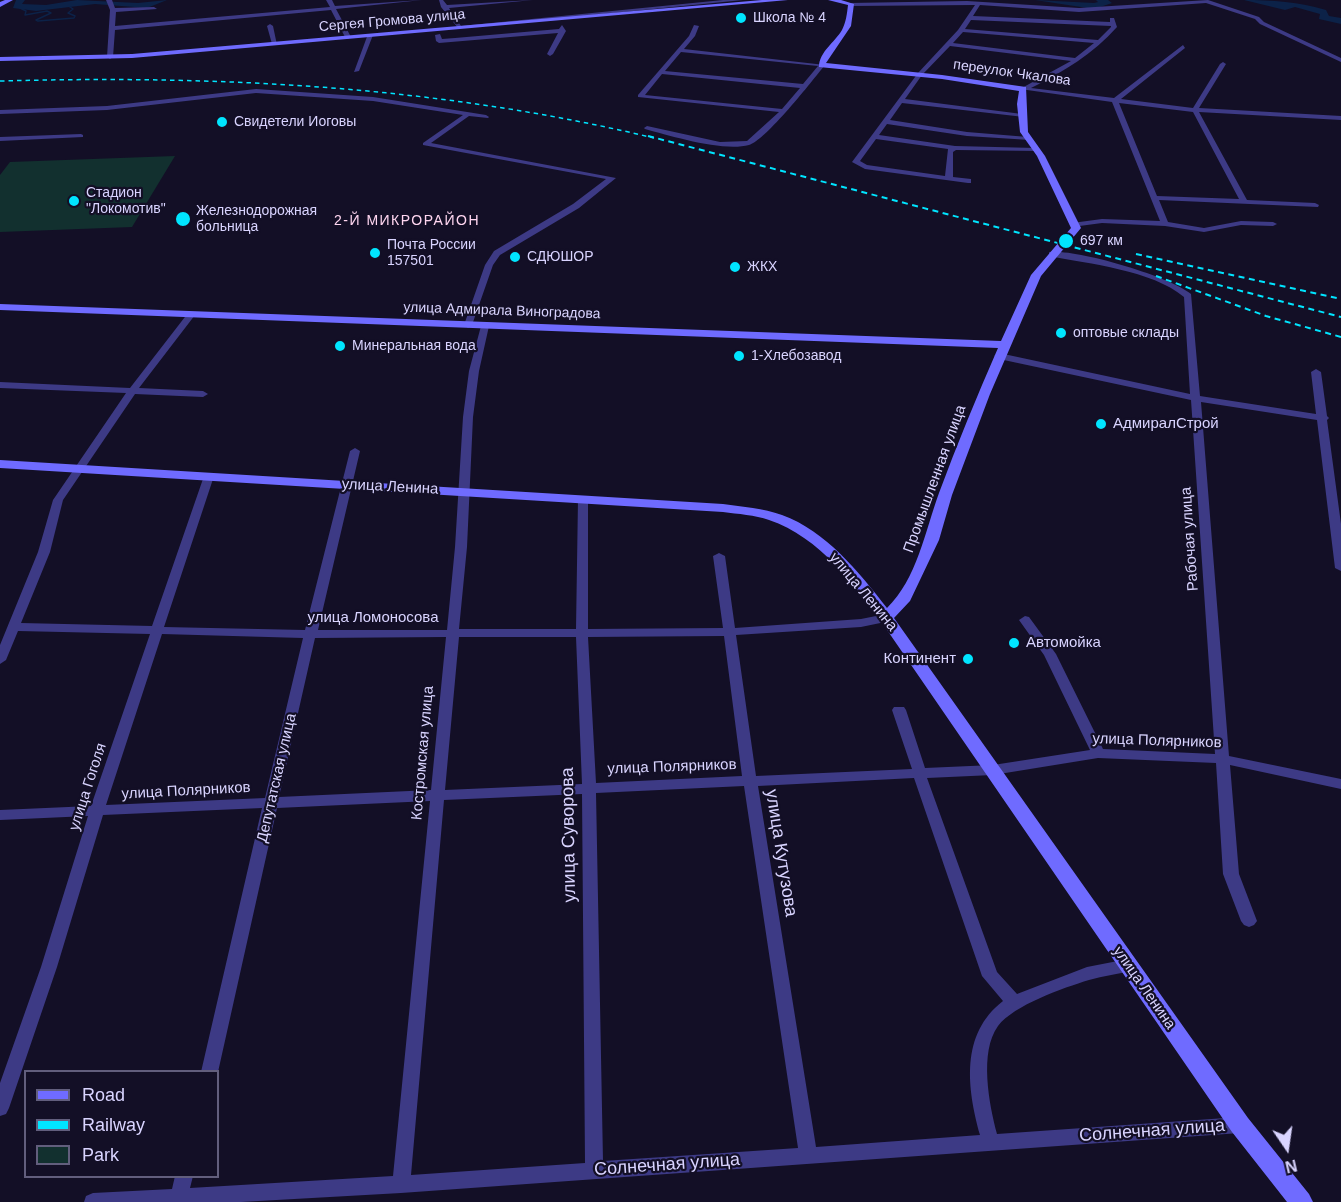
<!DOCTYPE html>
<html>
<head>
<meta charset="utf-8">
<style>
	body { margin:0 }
	#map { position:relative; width:1341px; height:1202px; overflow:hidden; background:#130f26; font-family:Helvetica,sans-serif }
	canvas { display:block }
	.legend { position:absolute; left:24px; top:1070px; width:195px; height:108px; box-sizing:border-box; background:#130f26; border:2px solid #625e7d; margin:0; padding:8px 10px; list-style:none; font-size:18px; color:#d9d4ff }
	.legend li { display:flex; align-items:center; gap:12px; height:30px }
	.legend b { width:30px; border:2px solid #625e7d }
	.north { position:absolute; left:1257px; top:1118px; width:60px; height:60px; -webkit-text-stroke:4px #130f26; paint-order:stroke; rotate:167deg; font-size:16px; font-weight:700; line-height:24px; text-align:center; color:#d9d4ff }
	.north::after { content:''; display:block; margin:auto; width:21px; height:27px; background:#d9d4ff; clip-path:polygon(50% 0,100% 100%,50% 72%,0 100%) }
</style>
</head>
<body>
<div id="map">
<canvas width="1341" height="1202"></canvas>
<ul class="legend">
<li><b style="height:8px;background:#6f6bff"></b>Road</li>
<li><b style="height:8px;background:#00e5ff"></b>Railway</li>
<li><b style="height:16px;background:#12302f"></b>Park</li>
</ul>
<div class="north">N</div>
</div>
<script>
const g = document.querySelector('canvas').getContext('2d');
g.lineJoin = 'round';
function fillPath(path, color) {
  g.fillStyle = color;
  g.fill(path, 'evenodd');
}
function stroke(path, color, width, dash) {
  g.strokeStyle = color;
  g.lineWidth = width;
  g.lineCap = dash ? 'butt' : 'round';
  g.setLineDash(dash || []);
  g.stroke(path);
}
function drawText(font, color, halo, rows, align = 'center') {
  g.font = font + ' Helvetica,sans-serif';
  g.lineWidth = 4.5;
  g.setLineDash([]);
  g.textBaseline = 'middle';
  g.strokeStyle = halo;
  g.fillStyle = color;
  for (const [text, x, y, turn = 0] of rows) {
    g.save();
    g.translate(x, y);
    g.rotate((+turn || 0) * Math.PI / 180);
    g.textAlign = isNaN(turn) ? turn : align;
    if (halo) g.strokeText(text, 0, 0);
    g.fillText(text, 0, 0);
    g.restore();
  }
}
fillPath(new Path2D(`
	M175,156L132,227L0,232V175L10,162Z`), '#12302f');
stroke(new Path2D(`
	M16,6L26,11L25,15L47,11L51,13L36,20L38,21L74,18L75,16L68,13L73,9L67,5`), '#0c2248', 1.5);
fillPath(new Path2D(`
	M16,0H25L22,4L46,5L77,0L138,3L167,0L147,8L95,4L36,11L13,8Z
	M1035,0L1094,3L1098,2L1096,0H1108L1112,3L1094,9Z
	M1244,0C1272,0 1299,2 1326,10L1329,16L1341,18V24L1319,19L1320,14L1295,7L1285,10Z`), '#0c2248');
fillPath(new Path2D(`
	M106,0H112L115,8L154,7L157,9L116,12L115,26L330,7L326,0H332L335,6L422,0L336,9L351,37L348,39L345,37L331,10L115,30L113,57L110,59L107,57L110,10Z
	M439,0H443L447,5L533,0L449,8L461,26L458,28L441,7Z
	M723,0H743L464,28L461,26Z
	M1208,0L1259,17L1264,22L1341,58V62L1260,24L1255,19L1206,3L1079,12L980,5L973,16L1110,22V18H1114L1117,27C1093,54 1063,72 1031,88L1114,98L1183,45L1185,48L1121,99L1193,108L1220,64L1223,62L1226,64L1199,108L1341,116V120L1199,112L1247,200L1315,203L1319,205L1318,207L1159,200L1168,222L1204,228L1241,221L1273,222L1277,224L1273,226L1241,225L1204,232L1165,226L1102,223L1072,227V223L1102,219L1160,221L1112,102L1020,89L1071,61L950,46L922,75L905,99L1022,114L1024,115V117L902,103L890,120L967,132L1028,137L1030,138V140L967,136L887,124L879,135L955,146L1036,148L1040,150L1038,151L956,150L953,152V177L971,179V183H968L865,169L852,162L918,73L958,30L975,5L851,6L849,3L967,1L1079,8ZM971,20L1111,26V27L1098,40L965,29ZM963,32L1094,43L1075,58L953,43ZM1119,103L1193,112L1239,199L1157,196ZM876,139L948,149L945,176L867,165L860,161Z
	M270,24L273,26L277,45L272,44L267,26Z
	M562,25L566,31L553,54L550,56L547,54L558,33L439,43L436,41L435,35L440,34L442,39L455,38L559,29Z
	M694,25L699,26L695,36L684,49L825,65C813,80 765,141 749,145C723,152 671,136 645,129L644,128L647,126L720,142L747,141L779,112L638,97V95L689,36ZM681,52L818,66L803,84L665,71ZM662,74L800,88L782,109L645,95Z
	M368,34L373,35L359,71L354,72Z
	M256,89L373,97L486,115L489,117L488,118L469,116L431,143L616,178L579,208L500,255L493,265L472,325L468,328L464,325L485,265L494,251L573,204L606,179L423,145V143L463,115L373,101L256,93L107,110L0,114V110L107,106Z
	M81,134L83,135V137L0,141V137Z
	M1049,252C1077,249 1169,276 1191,294L1200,396L1316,414L1311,372L1316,369L1321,372L1327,416L1329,418L1327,420L1341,524V571L1335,568L1317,420L1201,402L1229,756L1341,779V789L1230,765L1239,874L1257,921L1254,925L1249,927L1244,925L1241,921L1223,874L1216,763L1098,758L993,775L927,778L997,972L1017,994L1087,967L1128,959L1134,960L1136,965L1134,970C1119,974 1103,976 1089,980C1063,988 1014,1005 998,1026C979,1052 989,1104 997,1134L1240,1117L1246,1119L1249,1125L1246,1131L1240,1133L401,1193L241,1202H84L86,1196L93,1193L172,1189L175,1176H193L190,1188L393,1176L430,801L277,808L218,1072H201L262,808L103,815L57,967L9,1108L6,1114L0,1116V1083L41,967L88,816L0,820V810L91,806L150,634L18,631L6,660L0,664V645L38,552L53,500L126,393L0,388V382L130,388L188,313L191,312L195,315L139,388L203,391L208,394L203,397L135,394L63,500L50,552L21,623L152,626L204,476L209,473L214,476L164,627L305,630L350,451L355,448L360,451L318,630H447L455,547L463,417L469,371L481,326L485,323L489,326L479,371L473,417L467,547L459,629H576L578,499L583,496L588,499V629L723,628L713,556L719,553L725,556L735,628L861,619L886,614L892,618L890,621L861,627L736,635L756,776L912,769L892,710L894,707H904L906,710L925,768L993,765L1090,750L1044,655L1019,620L1025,616L1029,617L1056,654L1103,749L1215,754L1191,400L999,359L994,356L999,353L1190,394L1184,297C1152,270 1089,264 1049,256ZM162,634L303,638L265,798L106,805ZM724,636L742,776L596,783L588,637ZM446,637L431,790L279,797L315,638ZM459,637H576L582,784L445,790ZM914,778L982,976L1003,1001C960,1034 967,1088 980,1135L816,1147L758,786ZM744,786L798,1148L603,1161L596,793ZM582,794L585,1163L411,1175L444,800Z`), '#3d3a85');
fillPath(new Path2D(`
	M5,0H13L0,7V2Z
	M762,0H788L132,58L0,61V57L132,54Z
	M828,0H841L854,4L851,26L826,63L942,75L1026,87L1028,132L1045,156L1081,228L1041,276L990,394L952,495L939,540L910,601L894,618L1248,1118L1309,1194L1313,1202H1287L1232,1132L885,627C855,586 820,537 769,520C755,515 738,514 723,512L0,468V460L723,504C743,507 763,508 782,515C826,531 859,572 887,608C917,579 925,531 939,493C957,444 977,396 998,348L0,310V304L1001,341L1031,275L1071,228L1037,156L1020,132L1017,104L1019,91L942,79L819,67C819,52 835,42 842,30C846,22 847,14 848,5Z`), '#6f6bff');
stroke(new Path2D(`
	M0,81C221,75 439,86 654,138`), '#00e5ff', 1.5, [4.5, 4]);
stroke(new Path2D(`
	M648,136L1341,317
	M1136,254L1341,299
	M1156,276L1266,316L1341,337`), '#00e5ff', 2, [6, 4.5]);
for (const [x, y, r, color] of [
	[741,18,6,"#00e5ff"],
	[222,122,6,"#00e5ff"],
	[74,201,6,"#00e5ff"],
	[183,219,8,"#00e5ff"],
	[1066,241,8,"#00e5ff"],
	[375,253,6,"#00e5ff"],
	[515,257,6,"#00e5ff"],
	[735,267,6,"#00e5ff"],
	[1061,333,6,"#00e5ff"],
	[340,346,6,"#00e5ff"],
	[739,356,6,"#00e5ff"],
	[1101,424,6,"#00e5ff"],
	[1014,643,6,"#00e5ff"],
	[968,659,6,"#00e5ff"]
]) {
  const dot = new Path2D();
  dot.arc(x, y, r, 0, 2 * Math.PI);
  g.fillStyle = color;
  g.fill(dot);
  stroke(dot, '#130f26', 2);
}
drawText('14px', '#d9d4ff', '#130f26', [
	["Школа № 4",753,18],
	["Свидетели Иоговы",234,122],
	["Стадион",86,193],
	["\"Локомотив\"",86,209],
	["Железнодорожная",196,211],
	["больница",196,227],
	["697 км",1080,241],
	["Почта России",387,245],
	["157501",387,261],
	["СДЮШОР",527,257],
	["ЖКХ",747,267],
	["оптовые склады",1073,333],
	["Минеральная вода",352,346],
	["1-Хлебозавод",751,356]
], 'left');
drawText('14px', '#d9d4ff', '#130f26', [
	["Сергея Громова улица",392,21,-5],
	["переулок Чкалова",1012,73,8],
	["улица Адмирала Виноградова",502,311,2]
]);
g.letterSpacing = '1.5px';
drawText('14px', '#ffd6f0', '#130f26', [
	["2-Й МИКРОРАЙОН",407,221]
]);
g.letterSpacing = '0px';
drawText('15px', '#d9d4ff', '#130f26', [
	["АдмиралСтрой",1113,424],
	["Автомойка",1026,643],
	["Континент",956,659,"right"]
], 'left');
drawText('15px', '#d9d4ff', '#130f26', [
	["Промышленная улица",935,479,-70],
	["улица Ленина",390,487,3],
	["Рабочая улица",1190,539,-94],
	["улица Ленина",863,592,50],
	["улица Ломоносова",373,618],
	["улица Полярников",1157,741,2],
	["Костромская улица",423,753,-85],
	["улица Полярников",672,767,-2],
	["Депутатская улица",277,778,-77],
	["улица Гоголя",88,787,-72],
	["улица Полярников",186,791,-3],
	["улица Ленина",1144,988,55]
]);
drawText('18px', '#d9d4ff', '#130f26', [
	["улица Суворова",569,835,-91],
	["улица Кутузова",781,853,81],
	["Солнечная улица",1152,1131,-4],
	["Солнечная улица",667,1165,-4]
]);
</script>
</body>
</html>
